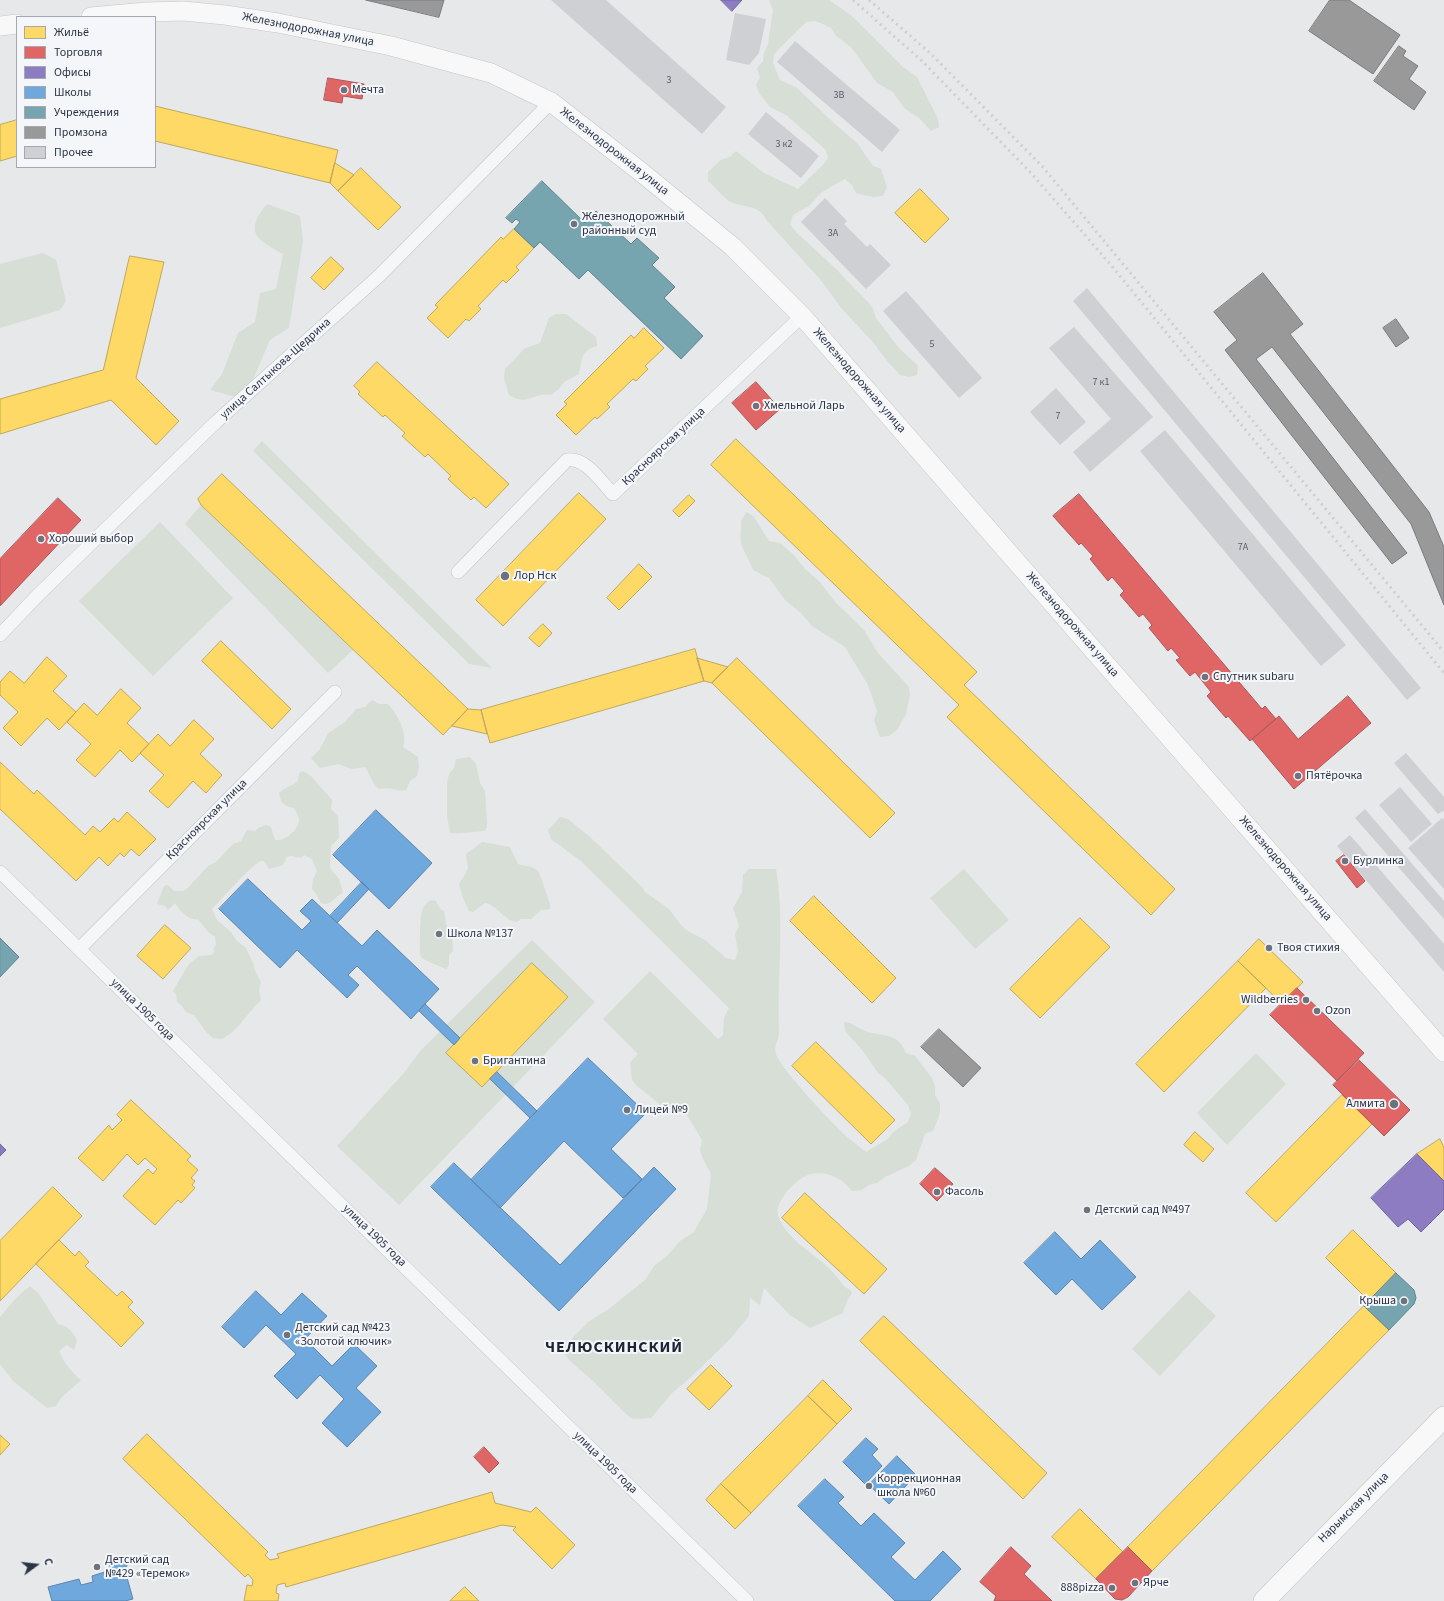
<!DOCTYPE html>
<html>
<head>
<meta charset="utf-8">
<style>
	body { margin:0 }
	#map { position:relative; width:1444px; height:1601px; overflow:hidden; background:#e6e8ea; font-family:"Source Sans 3",sans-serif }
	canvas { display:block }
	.legend { position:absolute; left:16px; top:16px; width:140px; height:152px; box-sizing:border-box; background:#f4f6f9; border:1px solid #a4a8b1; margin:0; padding:5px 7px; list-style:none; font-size:12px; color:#2b3445 }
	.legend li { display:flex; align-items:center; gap:8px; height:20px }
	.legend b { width:20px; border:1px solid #a4a8b1 }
	.north { position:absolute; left:16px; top:1545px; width:40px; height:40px; -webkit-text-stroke:3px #f4f6f9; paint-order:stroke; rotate:75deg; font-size:11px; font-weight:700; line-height:16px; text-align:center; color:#2b3445 }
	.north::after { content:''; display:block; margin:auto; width:14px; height:18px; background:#2b3445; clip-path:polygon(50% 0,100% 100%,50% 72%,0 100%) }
</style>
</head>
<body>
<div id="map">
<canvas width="1444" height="1601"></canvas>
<ul class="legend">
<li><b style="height:11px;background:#ffd966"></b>Жильё</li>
<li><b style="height:11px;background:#e06666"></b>Торговля</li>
<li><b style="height:11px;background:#8e7cc3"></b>Офисы</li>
<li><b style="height:11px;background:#6fa8dc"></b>Школы</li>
<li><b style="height:11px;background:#76a5af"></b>Учреждения</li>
<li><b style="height:11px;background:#999"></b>Промзона</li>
<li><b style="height:11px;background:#ced0d3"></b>Прочее</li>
</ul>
<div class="north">С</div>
</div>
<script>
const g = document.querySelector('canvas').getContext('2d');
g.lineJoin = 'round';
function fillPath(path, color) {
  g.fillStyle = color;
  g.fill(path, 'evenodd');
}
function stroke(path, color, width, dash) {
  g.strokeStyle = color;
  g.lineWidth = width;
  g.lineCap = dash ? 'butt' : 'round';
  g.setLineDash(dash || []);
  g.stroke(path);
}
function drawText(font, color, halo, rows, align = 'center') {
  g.font = font + ' "Source Sans 3",sans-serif';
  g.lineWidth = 4;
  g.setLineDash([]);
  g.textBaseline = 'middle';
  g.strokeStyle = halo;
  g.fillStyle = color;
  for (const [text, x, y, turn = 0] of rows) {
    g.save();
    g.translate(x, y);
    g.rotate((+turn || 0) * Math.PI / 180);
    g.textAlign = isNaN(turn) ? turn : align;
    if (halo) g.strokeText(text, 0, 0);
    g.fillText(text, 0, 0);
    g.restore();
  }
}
fillPath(new Path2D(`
	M769,0H829L851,15L903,67L917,77L938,119L939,127L931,131L919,118L904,108L893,92L877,83L851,47L836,36L831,28L823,24L815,21L806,22L774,54L773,63L780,80L797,88L836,125L857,143L873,166L881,169L887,187L883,196L873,197L856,193L852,185L845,179L822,192L809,206L793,215L790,224L796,232L836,269L868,302L873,309L876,318L898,347L918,366L917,375L909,377L900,375L888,362L872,341L842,309L820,279L767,221C759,203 744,209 729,201C724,198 714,186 708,181V172L721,160L730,157L736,151L764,173L798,189L823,165L828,158L826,150L786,115L770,107L759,93L756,85L760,77L757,68L763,61L764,53L768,44L773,10Z
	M267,204L300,216L303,241L289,328L270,340L248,391L236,397L210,390L222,374L238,333L255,322L260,293L276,289L283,254C257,240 243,232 267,204Z
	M43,253L56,260L66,301L60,310L0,328V264Z
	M556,314H566L596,337L597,346C581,350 582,359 579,374L564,382L559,389L551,395C533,392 527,407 509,395L504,378L505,369L524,349L540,343L549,318Z
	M262,441L492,668L469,664L253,451Z
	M201,505L353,650L328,673L185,524Z
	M747,512L754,517L769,541L780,543L794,555L805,569L819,581L836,603L864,630L878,653L909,687L910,695L906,714L897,730L889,736L880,737L874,720L877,711L868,685L845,647L812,626L801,613L785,600L769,578L753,570C750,561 745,554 742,546C739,537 742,529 741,520Z
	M160,522L233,598L153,676L79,601Z
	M372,700L379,704H388C398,715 408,733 403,747L418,757L419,766L417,776L410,781L406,790C396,792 391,786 379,789L376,787L365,767L352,769L338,764L320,768L311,758L320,749L328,733L344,723L356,709L365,707Z
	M470,757L476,764L480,783L485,791L487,825L486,830C482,832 454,834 450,833L447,815V783L449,774L454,768L456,759Z
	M303,771L311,776L332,800L331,809L338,816L339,838L331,846L330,868L339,879L343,893C333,897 332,907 321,903L317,895L312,889L313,879L317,871L312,859L304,855L301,858L291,856L287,857L283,865L269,869L264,861H260C242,875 228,892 212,909L217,920L231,932L236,940L246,948L254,965V969L261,982L259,991L261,1000C247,1013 239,1030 222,1039L213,1038L207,1033L194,1015L186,1012L181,1005L177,1002L176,994L173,991L189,964L199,956L212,955L215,951L213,949L216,945L215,937L208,932L198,919C188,921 180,911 175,903L168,910L165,906L157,904L164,886L168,885L174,891H183L187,889L208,866L216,862L233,844L241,841L247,830L255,831L258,828L266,825L271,827L275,840C284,842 300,829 299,819C298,815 296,811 294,808C283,806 281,803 279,793C285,787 292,786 298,781L299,773Z
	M560,817L568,819L590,837L643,888L645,892L669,909L680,924L686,930L705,940L726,958L735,960L738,952L735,934L739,926L733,908L742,892L743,875L749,869H776C785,922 777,976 779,1030C780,1039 773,1045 776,1054C780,1068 832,1123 845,1135C851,1141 859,1146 866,1152L888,1139L893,1132L908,1122L911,1114L908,1105L885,1078L878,1073L863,1051L845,1031L844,1022C853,1023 853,1025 861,1029C880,1039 896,1029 906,1053L915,1056L932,1078L935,1086V1095L940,1103V1113L933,1131L925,1134L916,1160L909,1166L885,1177L877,1183L869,1185L862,1190L852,1191C843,1179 828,1171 812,1174C799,1175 774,1201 778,1215C784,1237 814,1254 830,1269C835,1274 839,1280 844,1286C847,1289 850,1289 852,1293L847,1301L842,1314C830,1317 822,1324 810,1328L790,1315L764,1288L760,1305L750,1298L749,1316L731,1338L690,1378L672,1393L651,1418L633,1419L626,1414L592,1380L572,1363L561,1350L588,1322L610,1308L645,1280L654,1266L668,1255L680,1241L694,1232L707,1209L711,1174L703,1159L700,1150L702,1141L698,1133L680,1104L672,1114L637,1086L632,1080L630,1062L638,1054L603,1019L650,971L718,1039L723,1035L724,1018L729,1008L581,861L551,839L548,830Z
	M482,842L510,847L518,864C527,867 532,865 539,872L550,904V909L541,910L531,919H521L517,922C504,921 498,905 485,903L473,912L469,911L463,898L459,884L468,869L466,854Z
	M964,869L1009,920L975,949L930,898Z
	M431,900L436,901L440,909L444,911L447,929L452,937L453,951L449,955V965L446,969C442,967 423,960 421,957C419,953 420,915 422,911C423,907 427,902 431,900Z
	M532,940L595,1002L399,1205L337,1146L404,1073L421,1050Z
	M1256,1053L1286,1084L1227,1145L1197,1113Z
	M30,1286L39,1294L58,1324C69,1327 73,1331 77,1341L74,1350L66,1345L59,1351C64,1362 71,1372 81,1380L61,1398L56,1406L47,1408L13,1381L0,1364V1317L16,1298Z
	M1189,1290L1216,1316L1160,1376L1132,1349Z`), '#d6ded6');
const homes = new Path2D(`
	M155,106L338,150L330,183L155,141Z
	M17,120V156L0,161V125Z
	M335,163L354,175L338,191L330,183Z
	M361,168L401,207L378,230L338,191Z
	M920,189L949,219L925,243L895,213Z
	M514,229L534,248L516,267L519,270L506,283L503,280L478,306L481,309L469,321L466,319L448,338L427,318L438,307L435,305L501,237L503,239Z
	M130,256L164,262L136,378L179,421L156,445L111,400L0,434V399L103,370Z
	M331,257L344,269L324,290L311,278Z
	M644,328L664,348L645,366L648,369L636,381L633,379L607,404L610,407L597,419L595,417L576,435L556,415L567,404L564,402L631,335L634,338Z
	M377,362L509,484L486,508L474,497L471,500L448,479L451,476L428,454L425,457L402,436L405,433L385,415L383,417L358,394L360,392L354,386Z
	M736,439L977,672L964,685L1175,889L1151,915L947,717L959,705L711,465Z
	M222,474L468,709L443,735L201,505L198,499Z
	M579,493L606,519L503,626L476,600Z
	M689,495L695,501L679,517L673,511Z
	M639,564L652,577L619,610L607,598Z
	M543,624L552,633L539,647L529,638Z
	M221,641L291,709L272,729L202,661Z
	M695,649L704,681L490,743L481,710Z
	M47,657L67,676L53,691L76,712L59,730L47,718L21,746L3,728L18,712L0,695V682L10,671L24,683Z
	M697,658L728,667L712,683L704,681Z
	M737,658L895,813L870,838L712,683Z
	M121,689L141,708L127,723L149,744L132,762L120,750L95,777L76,760L91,744L67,722L84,703L97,715Z
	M468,709L481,710L487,734L452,726Z
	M194,720L214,739L200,754L222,775L206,793L193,781L168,808L149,791L164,775L140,753L158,734L170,746Z
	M0,762L34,794L37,790L85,835L93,826L100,832L114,818L118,822L127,812L156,839L139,856L131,849L124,857L120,853L108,866L99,857L76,881L0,809Z
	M814,896L896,978L872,1003L790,921Z
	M1080,918L1110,947L1040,1018L1010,989Z
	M165,925L191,948L163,979L137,956Z
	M1259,939L1303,982L1282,1004L1238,961Z
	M1238,961L1266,988L1164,1092L1136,1064Z
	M532,963L568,997L482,1087L446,1053Z
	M816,1042L895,1120L871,1144L792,1066Z
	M1342,1095L1372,1124L1276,1222L1246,1193Z
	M131,1100L191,1156L187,1160L198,1170L191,1178L195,1181L192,1185L195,1188L181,1203L178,1200L155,1225L123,1196L148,1169L153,1174L157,1169L145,1158L138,1165L127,1154L103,1181L78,1158L109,1125L112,1130L122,1120L117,1115Z
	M1195,1132L1214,1149L1203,1162L1184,1145Z
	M1440,1139L1444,1148V1181L1417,1154Z
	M53,1187L82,1216L0,1301V1241Z
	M805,1193L887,1269L864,1294L782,1218Z
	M1353,1230L1396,1273L1369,1301L1326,1258Z
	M59,1240L75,1256L79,1251L89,1262L85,1266L117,1296L122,1291L133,1302L128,1307L144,1323L121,1347L36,1264Z
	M1364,1306L1389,1330L1152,1571L1128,1547Z
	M884,1316L1047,1473L1023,1499L860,1341Z
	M711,1365L732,1386L709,1410L687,1389Z
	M823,1380L852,1409L837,1424L808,1396Z
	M808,1396L837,1424L751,1513L721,1484Z
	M147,1434L268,1552L265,1555L270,1560L279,1558L277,1554L492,1492L495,1503L531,1512L536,1507L575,1545L552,1569L513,1530L516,1527L502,1525L286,1587L285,1583L277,1585L276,1593L279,1594L278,1601H244L247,1585L252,1586L253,1580L248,1574L245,1577L123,1459Z
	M0,1435L10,1444L0,1455Z
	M721,1484L751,1513L735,1529L706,1500Z
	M1080,1509L1123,1552L1096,1579L1052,1537Z
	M465,1587L479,1601H450Z`);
fillPath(homes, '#ffd966');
stroke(homes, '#bfa85c', 1);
const shops = new Path2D(`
	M328,78L364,84L362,99L343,96L342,103L324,100Z
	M756,382L780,409L756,430L732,403Z
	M1079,494L1262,709L1265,706L1276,719L1250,741L1228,716L1226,718L1207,696L1211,692L1195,672L1190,676L1176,660L1180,658L1171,648L1168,651L1149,628L1152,625L1143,614L1139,617L1120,595L1124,591L1112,577L1108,581L1090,559L1093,556L1081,543L1079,545L1053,516Z
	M58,498L81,520L0,606V559Z
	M1348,696L1371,723L1294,789L1252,739L1279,716L1298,739Z
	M1344,855L1365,881L1357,888L1336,861Z
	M1297,988L1364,1053L1337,1081L1270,1015Z
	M1359,1060L1410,1110L1384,1136L1333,1085Z
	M935,1168L953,1184L937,1201L920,1184Z
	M484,1447L499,1463L489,1473L474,1457Z
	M1011,1547L1031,1566L1024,1574L1052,1601H994L996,1596L980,1582Z
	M1128,1547L1152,1571L1128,1597L1122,1600L1115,1599L1096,1579Z`);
fillPath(shops, '#e06666');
stroke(shops, '#aa575c', 1);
const offices = new Path2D(`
	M721,0H742L732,11Z
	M0,1144L6,1150L0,1156Z
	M1417,1154L1444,1181V1209L1421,1232L1408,1219L1398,1227L1371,1198Z`);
fillPath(offices, '#8e7cc3');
stroke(offices, '#70669d', 1);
const schools = new Path2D(`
	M376,810L432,863L389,909L333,855Z
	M248,879L302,930L311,921L300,911L312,899L362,946L377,930L439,989L411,1019L357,966L348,975L359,985L347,998L297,950L280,968L219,909Z
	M362,882L369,889L337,923L330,916Z
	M425,1004L460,1038L454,1045L419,1011Z
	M588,1058L646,1113L611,1149L642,1179L623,1198L564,1141L500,1208L471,1180Z
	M497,1072L537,1111L530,1118L490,1079Z
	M454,1163L560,1265L654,1167L676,1189L559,1311L431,1187Z
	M1055,1232L1081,1259L1100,1240L1136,1277L1102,1310L1072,1279L1056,1295L1024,1263Z
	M256,1291L281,1315L302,1293L327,1316L305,1339L332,1366L354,1344L377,1366L356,1388L381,1412L347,1447L322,1423L344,1399L320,1375L297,1399L274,1376L296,1354L266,1325L244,1348L222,1327Z
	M866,1438L878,1449L872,1455L882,1466L865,1484L843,1462Z
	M897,1456L916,1475L889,1504L869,1485Z
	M825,1479L844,1497L838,1503L861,1526L874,1513L905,1543L891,1557L915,1580L943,1551L961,1569L930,1601H895L798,1506Z
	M125,1557L127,1566L124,1567L133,1599L125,1601H52L48,1587L79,1579L81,1585L93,1582L92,1576L111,1570L108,1561Z`);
fillPath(schools, '#6fa8dc');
stroke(schools, '#5b85af', 1);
const public = new Path2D(`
	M542,181L585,223L596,211L631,244L637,238L659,258L652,265L675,287L664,298L703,336L681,359L588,270L579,279L540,242L534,248L514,229L520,222L516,219L512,223L506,218Z
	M0,938L19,957L0,977Z
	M1396,1273L1414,1290L1416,1298L1414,1304L1389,1330L1364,1306Z`);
fillPath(public, '#76a5af');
stroke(public, '#60838f', 1);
const industry = new Path2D(`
	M366,0H444L439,17Z
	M1330,0H1349L1400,35L1373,74L1309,31Z
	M1399,46L1406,51L1403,56L1418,66L1409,79L1426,92L1414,110L1374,81Z
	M1263,273L1303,324L1290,334L1429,512L1444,547V605L1411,524L1272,347L1256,359L1407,553L1392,564L1225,350L1237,340L1214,312Z
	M1396,319L1409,338L1396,347L1383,328Z
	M939,1029L981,1068L963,1087L921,1047Z`);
fillPath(industry, '#999');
stroke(industry, '#787b80', 1);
fillPath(new Path2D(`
	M551,0H606L726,107L702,134Z
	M735,13L766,19L759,53L749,65L726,60Z
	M795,41L900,130L882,152L777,62Z
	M766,112L819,156L801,178L748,134Z
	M825,198L847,221L844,224L867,247L870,244L891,265L866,289L801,222Z
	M1087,288L1421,688L1407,700L1073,301Z
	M906,291L982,378L959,398L883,311Z
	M1074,327L1153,417L1090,472L1073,452L1111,419L1049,348Z
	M1056,388L1086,422L1060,445L1030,412Z
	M1165,430L1346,645L1321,666L1140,451Z
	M1406,753L1444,797V812L1443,811L1438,814L1394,763Z
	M1400,787L1432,824L1411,842L1379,805Z
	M1365,809L1444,901V919L1355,818Z
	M1442,818L1444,820V889L1408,848Z
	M1350,835L1444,944V972L1337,846Z`), '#ced0d3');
const street = new Path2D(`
	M458,572L567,460C586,457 601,482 613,494L802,316
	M0,635L37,596L216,422L380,275L551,102
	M0,872L747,1601
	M79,949L335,692`);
const secondary = new Path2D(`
	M91,17L146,12L183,11L225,15L278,23L391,46L491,73L551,102L641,172L733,247L802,316L1444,1052
	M0,26L17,24`);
const primary = new Path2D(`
	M1264,1601L1444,1417`);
stroke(street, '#c4c6c8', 14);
stroke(secondary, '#c4c6c8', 20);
stroke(primary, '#c2c5c8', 22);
stroke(street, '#f5f6f7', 13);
stroke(secondary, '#f8f8f8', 19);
stroke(primary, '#f8f8f8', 21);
stroke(new Path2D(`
	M853,0L921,60L1031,173L1111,265L1444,673
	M869,0L930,53L1042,166L1444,652`), '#cecfd2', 3, [2, 4]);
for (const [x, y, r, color] of [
	[344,90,4,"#6c737f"],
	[574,224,4,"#6c737f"],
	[756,406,4,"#6c737f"],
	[41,539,4,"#6c737f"],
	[505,576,5,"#6c737f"],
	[1205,677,4,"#6c737f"],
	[1298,776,4,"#6c737f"],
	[1345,861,4,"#6c737f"],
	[439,934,4,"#6c737f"],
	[1269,948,4,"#6c737f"],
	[1306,1000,4,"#6c737f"],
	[1317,1011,4,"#6c737f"],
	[475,1061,4,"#6c737f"],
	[1394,1104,5,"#6c737f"],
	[627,1110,4,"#6c737f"],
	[937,1192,4,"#6c737f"],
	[1087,1210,4,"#6c737f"],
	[1404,1301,4,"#6c737f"],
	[287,1335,4,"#6c737f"],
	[869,1486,4,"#6c737f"],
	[97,1567,4,"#6c737f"],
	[1135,1583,4,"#6c737f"],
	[1112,1588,4,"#6c737f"]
]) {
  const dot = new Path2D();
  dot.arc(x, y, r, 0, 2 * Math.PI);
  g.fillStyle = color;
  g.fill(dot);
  stroke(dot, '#f4f6f9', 1.5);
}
drawText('10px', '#545c69', null, [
	["3",669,81],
	["3В",839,96],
	["3 к2",784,145],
	["3А",833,234],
	["5",932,345],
	["7 к1",1101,383],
	["7",1058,417],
	["7А",1243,548]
]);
drawText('12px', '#2b3445', '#f4f6f9', [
	["Железнодорожная улица",308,30,11],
	["Железнодорожная улица",614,152,38],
	["улица Салтыкова-Щедрина",276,369,-42],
	["Железнодорожная улица",859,381,49],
	["Красноярская улица",664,447,-43],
	["Железнодорожная улица",1072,625,49],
	["Красноярская улица",207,820,-45],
	["Железнодорожная улица",1285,869,49],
	["улица 1905 года",142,1010,44],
	["улица 1905 года",374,1236,44],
	["улица 1905 года",605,1463,44],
	["Нарымская улица",1354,1508,-45]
]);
drawText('12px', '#2b3445', '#f4f6f9', [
	["Мечта",352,90],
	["Железнодорожный",582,217],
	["районный суд",582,231],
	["Хмельной Ларь",764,406],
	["Хороший выбор",49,539],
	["Лор Нск",514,576],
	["Спутник subaru",1213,677],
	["Пятёрочка",1306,776],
	["Бурлинка",1353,861],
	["Школа №137",447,934],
	["Твоя стихия",1277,948],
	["Wildberries",1298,1000,"right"],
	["Ozon",1325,1011],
	["Бригантина",483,1061],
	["Алмита",1385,1104,"right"],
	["Лицей №9",635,1110],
	["Фасоль",945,1192],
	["Детский сад №497",1095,1210],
	["Крыша",1396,1301,"right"],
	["Детский сад №423",295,1328],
	["«Золотой ключик»",295,1342],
	["Коррекционная",877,1479],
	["школа №60",877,1493],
	["Детский сад",105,1560],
	["№429 «Теремок»",105,1574],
	["Ярче",1143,1583],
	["888pizza",1104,1588,"right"]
], 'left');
g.letterSpacing = '1px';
drawText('bold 16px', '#1d2536', '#f4f6f9', [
	["ЧЕЛЮСКИНСКИЙ",614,1348]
]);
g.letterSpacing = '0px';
</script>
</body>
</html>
